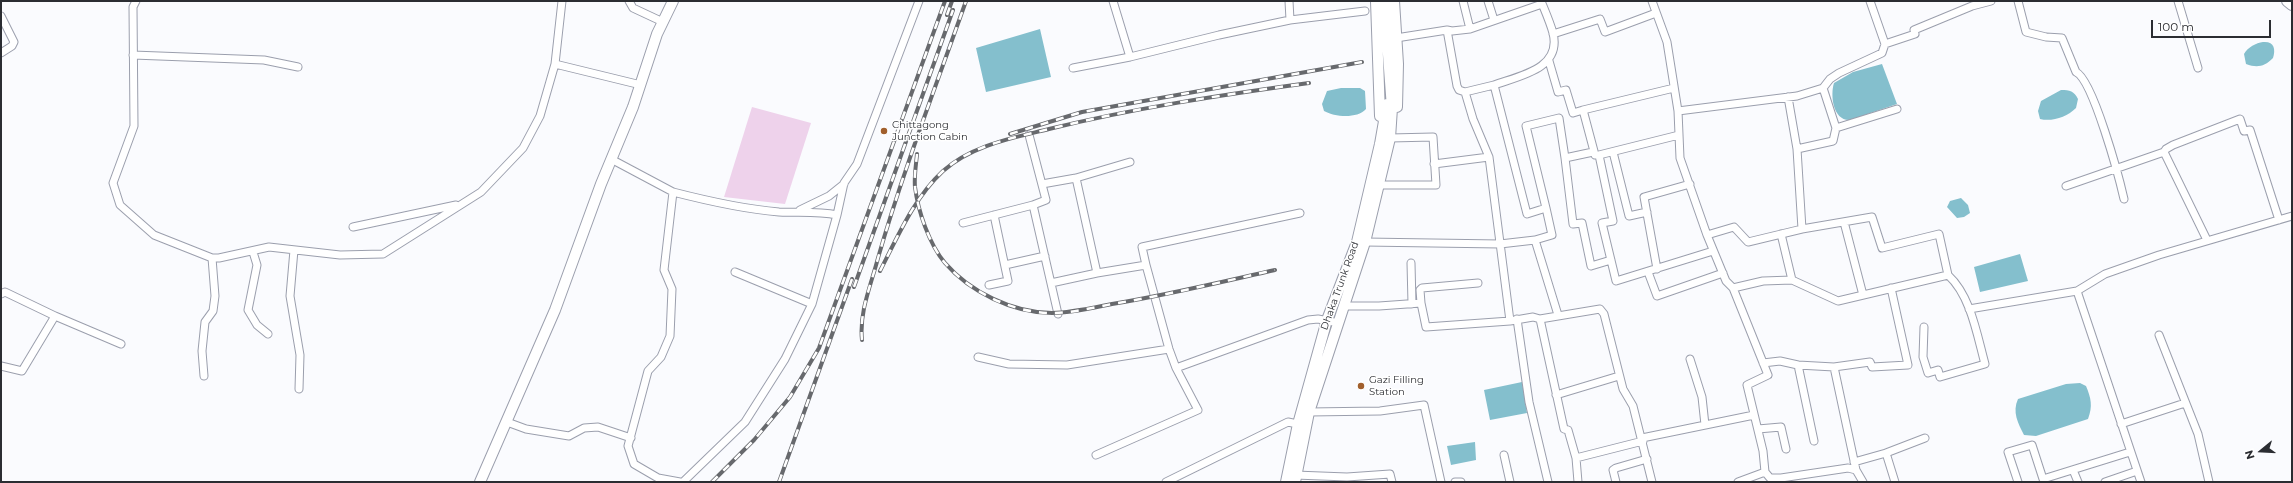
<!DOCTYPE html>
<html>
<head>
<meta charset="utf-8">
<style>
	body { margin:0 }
	#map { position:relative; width:2293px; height:483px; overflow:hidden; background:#fafbfe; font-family:Montserrat,sans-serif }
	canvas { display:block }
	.frame { position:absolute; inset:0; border:2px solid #2b2d32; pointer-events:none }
	.north { position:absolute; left:2241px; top:431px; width:40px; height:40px; -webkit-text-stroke:3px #fff; paint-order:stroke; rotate:252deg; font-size:11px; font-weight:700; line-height:16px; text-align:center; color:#2b2d32 }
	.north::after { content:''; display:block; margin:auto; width:14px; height:18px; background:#2b2d32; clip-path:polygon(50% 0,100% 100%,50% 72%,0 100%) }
	.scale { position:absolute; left:2151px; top:20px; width:120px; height:18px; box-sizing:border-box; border:2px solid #2b2d32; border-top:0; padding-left:5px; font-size:12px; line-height:14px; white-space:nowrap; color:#2b2d32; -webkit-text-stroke:3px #fff; paint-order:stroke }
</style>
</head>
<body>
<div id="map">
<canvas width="2293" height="483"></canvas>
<div class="frame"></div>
<div class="north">N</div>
<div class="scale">100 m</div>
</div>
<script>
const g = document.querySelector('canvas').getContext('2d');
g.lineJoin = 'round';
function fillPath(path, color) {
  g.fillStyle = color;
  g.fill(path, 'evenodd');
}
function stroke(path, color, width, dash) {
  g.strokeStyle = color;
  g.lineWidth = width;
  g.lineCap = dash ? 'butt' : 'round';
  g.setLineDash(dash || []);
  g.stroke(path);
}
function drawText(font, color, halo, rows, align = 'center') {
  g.font = font + ' Montserrat,sans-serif';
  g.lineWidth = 3;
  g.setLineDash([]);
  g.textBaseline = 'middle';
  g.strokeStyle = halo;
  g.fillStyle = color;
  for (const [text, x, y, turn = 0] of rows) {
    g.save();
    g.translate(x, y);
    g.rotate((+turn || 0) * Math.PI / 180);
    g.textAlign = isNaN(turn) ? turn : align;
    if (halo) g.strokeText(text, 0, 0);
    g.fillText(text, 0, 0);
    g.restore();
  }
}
fillPath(new Path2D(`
	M752,107L811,123L785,204L724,197Z`), '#eed2eb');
fillPath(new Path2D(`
	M1040,29L1051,77L986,92L976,48Z
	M2263,42C2274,41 2276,49 2273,58C2264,67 2257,68 2246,64L2244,54C2248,47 2256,43 2263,42Z
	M1882,64L1897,104L1850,120C1833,121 1830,95 1834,83L1853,72Z
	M1341,88H1360L1365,91L1366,109C1357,119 1335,117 1324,111L1322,104L1327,91Z
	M2061,90C2070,90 2074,91 2078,99L2076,108C2067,117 2052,122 2040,119L2038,111L2041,101Z
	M1961,198L1968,205L1970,213L1964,217L1957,218L1947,207L1950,201Z
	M2020,254L2028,281L1980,292L1974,267Z
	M1522,382L1527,413L1490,420L1484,390Z
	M2080,383L2086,386C2091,398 2093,406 2088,419L2036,436L2024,435C2018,423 2012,412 2018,399L2066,384Z
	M1475,442L1476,460L1451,465L1447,446Z`), '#84bfcd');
const minor = new Path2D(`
	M136,1L133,7L134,126L113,183L120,205L154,235L212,258H219L269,247L340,255L383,254L481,192L523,148L540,116L555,64L562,1
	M629,1L633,8L663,22
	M1113,1L1130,57L1219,35L1290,20L1289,1
	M1463,1L1470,29L1452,31L1447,30L1457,86L1459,90L1465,92
	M1488,1L1494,20
	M1541,1C1545,11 1550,22 1553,33C1562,69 1519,76 1494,85L1527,214L1546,208L1552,235L1535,240L1558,315
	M1652,1L1667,42L1678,111L1680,158L1707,235L1726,281L1733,288L1768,375L1747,385L1763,451L1765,472L1770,478H1781L1848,468L1856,470L1863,482
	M1870,1L1885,44
	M2018,1L2026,32L2046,37L2062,38L2076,72C2093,80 2119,177 2124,199
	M2178,1L2198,68
	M1,16L14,42L12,46L1,53
	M1290,20L1365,11
	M1470,29L1542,4
	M1553,34L1600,19L1605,32L1656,13
	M1396,38L1447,30
	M133,55L264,60L298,67
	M1549,61L1558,92L1566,90L1573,113L1583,110
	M555,64L641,85
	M1073,68L1130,57
	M1494,85L1465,92L1473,119L1489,157L1510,321
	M1823,88L1836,128L1897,109
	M1788,97L1797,149L1802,229
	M1678,111L1797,96L1823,88L1830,79L1839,73L1882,53L1885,44L1915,34L1914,30L1972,6L1991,1
	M1029,135L1046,200L1033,205L1058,314
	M1679,135L1599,155L1613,221L1602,223L1616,281L1713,251
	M1797,149L1833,141L1836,128
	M1593,152L1565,158L1573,224L1582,223L1591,266L1611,260
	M1613,152L1629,216L1647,212
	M2164,152L2166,149L2173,145L2240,119L2244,131L2250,130L2279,220
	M1595,155L1583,110L1674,88
	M611,159L673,192
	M1434,164L1489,157
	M1042,184L1076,178L1130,162
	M1380,185H1436L1433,137L1390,138
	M2066,186L2164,152L2207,240
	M1546,208L1526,126L1559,118L1565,158
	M800,210L829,196L844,184
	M1844,222L1863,295
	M963,223L1033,205
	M353,227L456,205
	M1781,234L1792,280
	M1707,235L1734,227L1748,242L1802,229L1872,217L1882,248L1939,234L1948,275
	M1365,242L1500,244L1535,240
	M294,250L290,296L300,355L299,389
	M253,252L257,265L248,310L257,325L268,334
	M1411,263L1412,304
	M1005,265L1045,256
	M1146,265L1142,247L1300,213
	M1657,269L1644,197L1690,184
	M735,272L812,304L837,215
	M1648,272L1657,296L1723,273
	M1051,283L1097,273L1076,178
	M989,285L1008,281L994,215
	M1733,288L1763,281L1792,280L1838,301L1948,275C1971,296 1977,335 1985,364L1940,377L1938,370L1928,373L1923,357L1924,327
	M2077,291L2141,482
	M1,294L5,292L55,316
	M1421,303L1420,290L1422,288L1478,283
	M1345,306H1379L1421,303L1426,327L1510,321L1533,317L1540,319L1600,309L1604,314L1623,389L1633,406L1652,482
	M1969,309L2077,291L2105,274L2159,255L2292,216
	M1517,319L1529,402L1548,482
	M1540,319L1564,429L1568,430L1576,458L1578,482
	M2159,335L2198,434L2209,482
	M978,357L1009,364L1067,365L1169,349
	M1690,359L1702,397L1705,425
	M1763,363L1780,361L1798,365
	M1,366L22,371L55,316L121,344
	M1176,368L1308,320L1318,319L1339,323
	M204,376L202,351L205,322L213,311L215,296L212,258
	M1556,395L1619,376
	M1309,412L1380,411L1424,405L1441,482
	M507,422L526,429L569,436L584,428L598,427L631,438
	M2121,424L2185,403
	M1758,429L1781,427L1786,449
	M1642,438L1754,415
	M1814,441L1798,365L1834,367
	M1886,453L1925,438
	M1096,455L1198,410L1176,368L1169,349L1146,265L1097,273
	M1504,455L1510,482
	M1576,458L1643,441
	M1854,462L1886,453L1895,482
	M1856,470L1834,367L1870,362L1872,367L1908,365L1891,288
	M2073,470L2078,482
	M1295,475L1347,477L1390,474L1392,482
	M680,482L658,478L634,464L628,446L648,371L661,357L670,336L672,289L664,270L673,192C708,201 743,209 779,212C799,213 818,211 837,215L844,183L857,164L919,1
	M683,482L745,422L785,359L812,304
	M1166,482L1288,422L1302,425
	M1455,482H1461
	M1616,482L1613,470L1616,468L1647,459
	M1738,482L1765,472
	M2018,482L2008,452L2032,445L2043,479L2130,452
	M2105,482L2137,471`);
const secondary = new Path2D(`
	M1376,1L1380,116
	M1394,1L1398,64L1397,107
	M2287,1L2292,5
	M480,482L555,310L601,184L633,107L657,34L673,1
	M1286,482L1298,424L1327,320L1357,242L1380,144L1387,104
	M1295,482L1309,412L1365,242L1390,138L1392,108L1384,1`);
stroke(minor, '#9b9fad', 9);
stroke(secondary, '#9b9fad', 12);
stroke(minor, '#fff', 7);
stroke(secondary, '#fff', 10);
const rail = new Path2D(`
	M947,15L952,1
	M1010,134L1082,112L1362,62
	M917,154C916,165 914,177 915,187C918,211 929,244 945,263C970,292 1013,313 1052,313C1071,313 1092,308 1112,304C1167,295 1221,282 1275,270
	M880,271C898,236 914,198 943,171C972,145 1013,138 1049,129C1135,108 1221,95 1309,83
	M854,287L953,10
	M862,340C859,312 871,285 878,258C903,171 936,86 966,1
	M712,482L754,440L790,397L819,348L945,1
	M779,482L852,279`);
stroke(rail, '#67696d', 4);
stroke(rail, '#fff', 2.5, [8]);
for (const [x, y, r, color] of [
	[884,131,4,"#a15f2c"],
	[1361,386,4,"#a15f2c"]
]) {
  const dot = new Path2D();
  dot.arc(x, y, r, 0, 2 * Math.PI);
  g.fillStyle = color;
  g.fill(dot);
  stroke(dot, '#fff', 1.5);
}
drawText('10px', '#2b2d32', '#fff', [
	["Chittagong",892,125],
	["Junction Cabin",892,137],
	["Gazi Filling",1369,380],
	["Station",1369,392]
], 'left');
drawText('10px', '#2b2d32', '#fff', [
	["Dhaka Trunk Road",1340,286,-70]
]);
</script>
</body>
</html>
